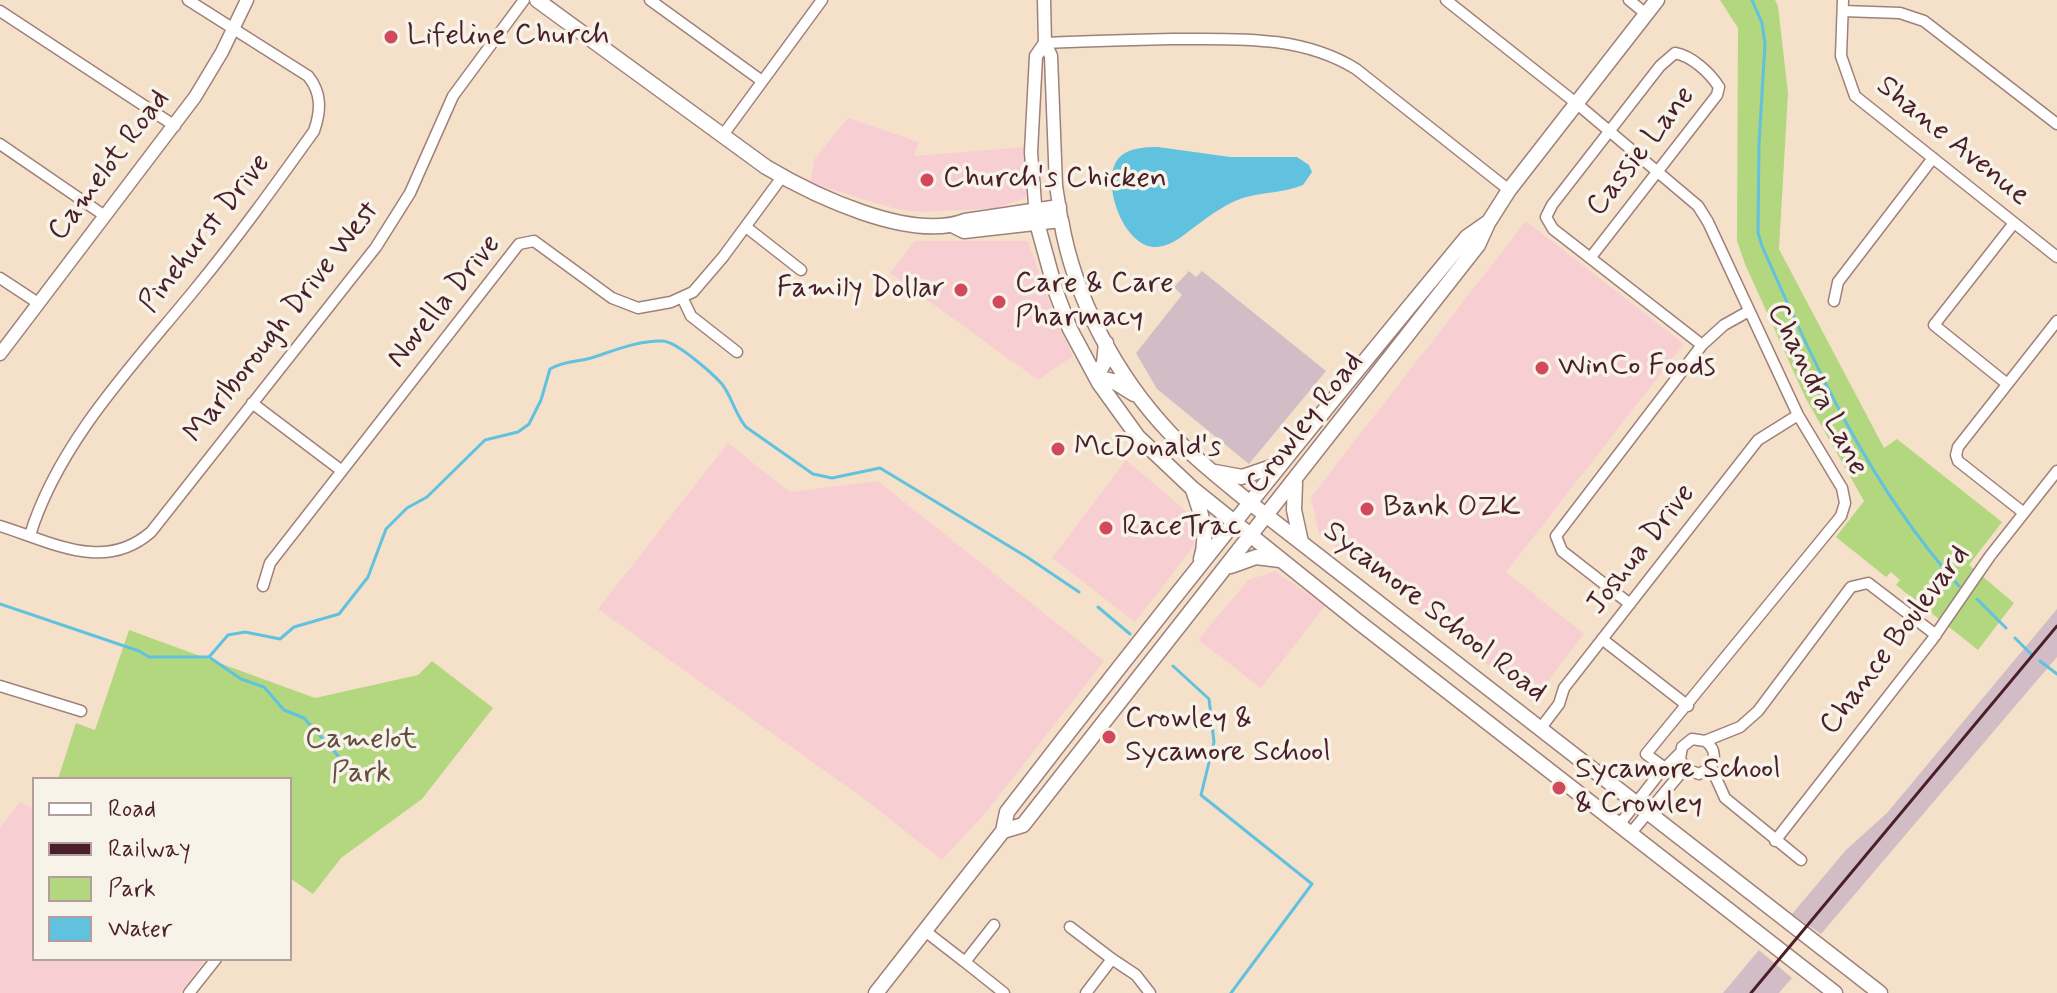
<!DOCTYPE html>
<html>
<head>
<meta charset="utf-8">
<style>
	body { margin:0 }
	#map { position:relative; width:2057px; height:993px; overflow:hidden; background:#f5e1ca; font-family:Mynerve,sans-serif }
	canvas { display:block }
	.legend { position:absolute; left:32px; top:777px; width:260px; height:184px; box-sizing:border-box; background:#f7f3e8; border:2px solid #b29e9c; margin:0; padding:10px 14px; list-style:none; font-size:24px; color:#4a1f2b }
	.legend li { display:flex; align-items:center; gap:16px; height:40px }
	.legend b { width:40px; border:2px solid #b29e9c }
</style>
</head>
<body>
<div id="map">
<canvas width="2057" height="993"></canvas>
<ul class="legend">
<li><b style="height:10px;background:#fff"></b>Road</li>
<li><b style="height:10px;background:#4a1f2b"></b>Railway</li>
<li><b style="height:22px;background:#b3d77f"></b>Park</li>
<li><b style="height:22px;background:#60c2de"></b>Water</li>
</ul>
</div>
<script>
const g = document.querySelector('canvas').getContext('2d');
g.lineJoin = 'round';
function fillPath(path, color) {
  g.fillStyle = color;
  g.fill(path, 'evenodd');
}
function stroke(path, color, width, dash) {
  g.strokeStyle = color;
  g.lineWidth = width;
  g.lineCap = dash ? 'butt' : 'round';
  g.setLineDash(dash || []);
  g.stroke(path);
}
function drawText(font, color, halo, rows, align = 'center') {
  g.font = font + ' Mynerve,sans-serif';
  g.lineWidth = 7;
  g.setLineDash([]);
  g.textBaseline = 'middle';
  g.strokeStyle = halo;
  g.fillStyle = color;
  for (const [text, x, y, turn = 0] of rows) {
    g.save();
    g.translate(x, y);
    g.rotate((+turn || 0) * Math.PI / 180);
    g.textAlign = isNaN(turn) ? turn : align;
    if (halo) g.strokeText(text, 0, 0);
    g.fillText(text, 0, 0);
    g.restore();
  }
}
fillPath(new Path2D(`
	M848,118L919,142L914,156L1025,147L1026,198L996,208L923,212L896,209L810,183L815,158Z
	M1526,221L1684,344L1506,572L1584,634L1533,700L1319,534L1311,497Z
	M915,241H1028L1053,313L1073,356L1038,380L890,273Z
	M728,443L790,492L878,481L1104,661L988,810L942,860L867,801L598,609Z
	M1126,460L1185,510L1194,534V546L1135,622L1052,558Z
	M1275,571L1325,606L1261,688L1198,640L1248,580Z
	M20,802L34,809V959H206L180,993H0V828Z`), '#f7cfd2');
fillPath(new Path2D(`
	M1189,271L1196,277L1202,271L1326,371L1249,464L1157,389L1136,353L1182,295L1174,287Z
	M2057,609V657L1821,934L1792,914L1846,850L1887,813Z
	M1759,950L1792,978L1779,993H1723Z`), '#d2bdc6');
fillPath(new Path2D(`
	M1720,0H1775L1778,6L1788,93L1779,249L1884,448L1897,439L2002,522L1969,565L2014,603L1978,650L1896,585L1900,580L1891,572L1886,577L1836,537L1864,501L1805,397L1745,264L1737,241L1738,28Z
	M129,630L315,698L418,675L432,661L493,708L422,799L341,858L313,894L290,878V779H58L76,723L95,730Z`), '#b3d77f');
fillPath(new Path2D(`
	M1158,147L1230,157H1297L1309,165L1312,172L1303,185C1284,193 1263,192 1243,198C1228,203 1213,213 1200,223C1187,232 1174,245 1158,247C1123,250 1100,180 1118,159C1127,148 1144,147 1158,147Z`), '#60c2de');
stroke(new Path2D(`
	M1752,0L1762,23L1765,44L1759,144L1758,233L1762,246C1815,367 1870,487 1959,586
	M1977,599L2006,628
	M0,604L139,651L149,657H209L228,635L245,632L280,639L294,627L339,614L368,577L386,529L407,508L427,497L485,440L518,432L529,424L541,400L550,369C563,361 577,362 591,358C613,351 639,340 663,341C677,342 712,373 722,384C732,397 735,414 746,427L813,474L832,478L880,468L1027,557L1079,592
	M1098,607L1130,634
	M2015,638L2031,654
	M209,657L241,679L264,687L284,710L304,718L349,768
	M2040,661L2057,674
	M1173,666L1209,699L1214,742L1201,795L1312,884L1231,993`), '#60c2de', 3);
const minor = new Path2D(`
	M650,0L762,81
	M1446,0L1576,103L1698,206L1708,222L1798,415L1842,488L1845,503L1841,516L1646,754L1677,777
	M1629,0L1646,14
	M1843,0L1841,56L1855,96L2057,257
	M0,11L175,126
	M1843,11L1900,13L1924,21L2057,124
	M1045,43C1088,41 1132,40 1175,39C1238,39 1301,35 1356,69L1509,190
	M723,135L822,0
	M0,144L105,216
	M746,227L801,270
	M1591,257L1717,95L1719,87C1710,73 1692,56 1675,53L1660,66L1552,205L1546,217L1553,229L1702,345
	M0,278L38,303
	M682,297L691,316L737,352
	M1834,301L1838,282L1933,158
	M2006,383L1934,325L2014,223
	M252,403L342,471
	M2024,513L1958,461L1956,455L1958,447L2057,321
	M0,526C52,542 104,573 151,532L376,247L410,193L453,96L524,0
	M30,535C59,441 135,363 196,288C238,237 276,184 314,131C321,111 322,93 308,76L188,0
	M263,586L270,563L519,244L534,241L612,298L638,308L671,302L693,292L723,257L782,177
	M1630,604L1562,551L1556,536L1702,345L1724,325L1749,311
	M1602,639L1688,706
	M0,686L81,711
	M1540,729L1559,704L1564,688L1758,440L1798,415
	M1705,741C1715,748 1716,756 1711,767L1725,798L1801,860
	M1711,767L1699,774L1686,769L1680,759L1682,747L1692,739L1705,741L1740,727L1758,711L1851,587L1868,583L1936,635
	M1619,825L1658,775L1680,753
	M1630,834L1680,774
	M1775,841L1932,640L1990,556L2057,471
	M994,925L965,962L1004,993
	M1070,927L1112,959
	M925,931L965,962
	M189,993L216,959
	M1086,993L1112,959L1136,975L1150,993`);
const tertiary = new Path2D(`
	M1044,0L1045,43L1051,56L1056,186L1061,217
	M1036,217L1031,152L1036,56L1045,43
	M0,354L195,97L222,52L247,0`);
const secondary = new Path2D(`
	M537,0L766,167C813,195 910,242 965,221L1059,207
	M1037,223L1056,292L1070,329L1099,383L1138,437L1193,489L1356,620L1835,993
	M952,225L964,231L1061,220C1074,297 1116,376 1170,433C1194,458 1222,480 1249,502L1880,993
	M1106,343L1104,363L1096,377L1113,381L1134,394
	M1215,472L1242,477L1280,464
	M1295,483L1294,510L1301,542
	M1193,490C1201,512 1209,535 1201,559
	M1231,566L1256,557L1280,560
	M1003,831L1023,825L1478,245L1488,223L1509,190L1657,0
	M876,993L1003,831L1007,812C1157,617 1310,426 1467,237L1487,223`);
stroke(minor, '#a0807a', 13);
stroke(tertiary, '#a0807a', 15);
stroke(secondary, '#a0807a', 17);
stroke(minor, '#fff', 10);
stroke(tertiary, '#fff', 12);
stroke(secondary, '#fff', 14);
stroke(new Path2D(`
	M1751,993L2057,626`), '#4a1f2b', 3);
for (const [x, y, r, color] of [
	[391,37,8,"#d1495b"],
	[927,180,8,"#d1495b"],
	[961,290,8,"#d1495b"],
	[999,302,8,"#d1495b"],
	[1542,368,8,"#d1495b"],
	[1058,449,8,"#d1495b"],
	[1367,509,8,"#d1495b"],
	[1106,528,8,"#d1495b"],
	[1109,737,8,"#d1495b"],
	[1559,788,8,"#d1495b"]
]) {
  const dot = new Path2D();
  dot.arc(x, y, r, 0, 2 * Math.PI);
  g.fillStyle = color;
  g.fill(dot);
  stroke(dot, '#f7f3e8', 3);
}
drawText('30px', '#4a1f2b', '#f7f3e8', [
	["Lifeline Church",407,37],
	["Church's Chicken",943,180],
	["Care & Care",1015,285],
	["Pharmacy",1015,319],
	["Family Dollar",945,290,"right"],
	["WinCo Foods",1558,368],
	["McDonald's",1074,449],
	["Bank OZK",1383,509],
	["RaceTrac",1122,528],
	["Crowley &",1125,720],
	["Sycamore School",1125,754],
	["Sycamore School",1575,771],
	["& Crowley",1575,805]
], 'left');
drawText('30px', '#4a1f2b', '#f7f3e8', [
	["Shane Avenue",1952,142,39],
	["Cassie Lane",1642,152,-52],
	["Camelot Road",110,166,-53],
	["Pinehurst Drive",206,234,-52],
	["Novella Drive",445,302,-51],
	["Marlborough Drive West",283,323,-52],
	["Chandra Lane",1816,390,63],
	["Crowley Road",1306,424,-52],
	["Joshua Drive",1642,550,-52],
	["Sycamore School Road",1434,613,38],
	["Chance Boulevard",1896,641,-53]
]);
drawText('30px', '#644d40', '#f7f3e8', [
	["Camelot",361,741],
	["Park",361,775]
]);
</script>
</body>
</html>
